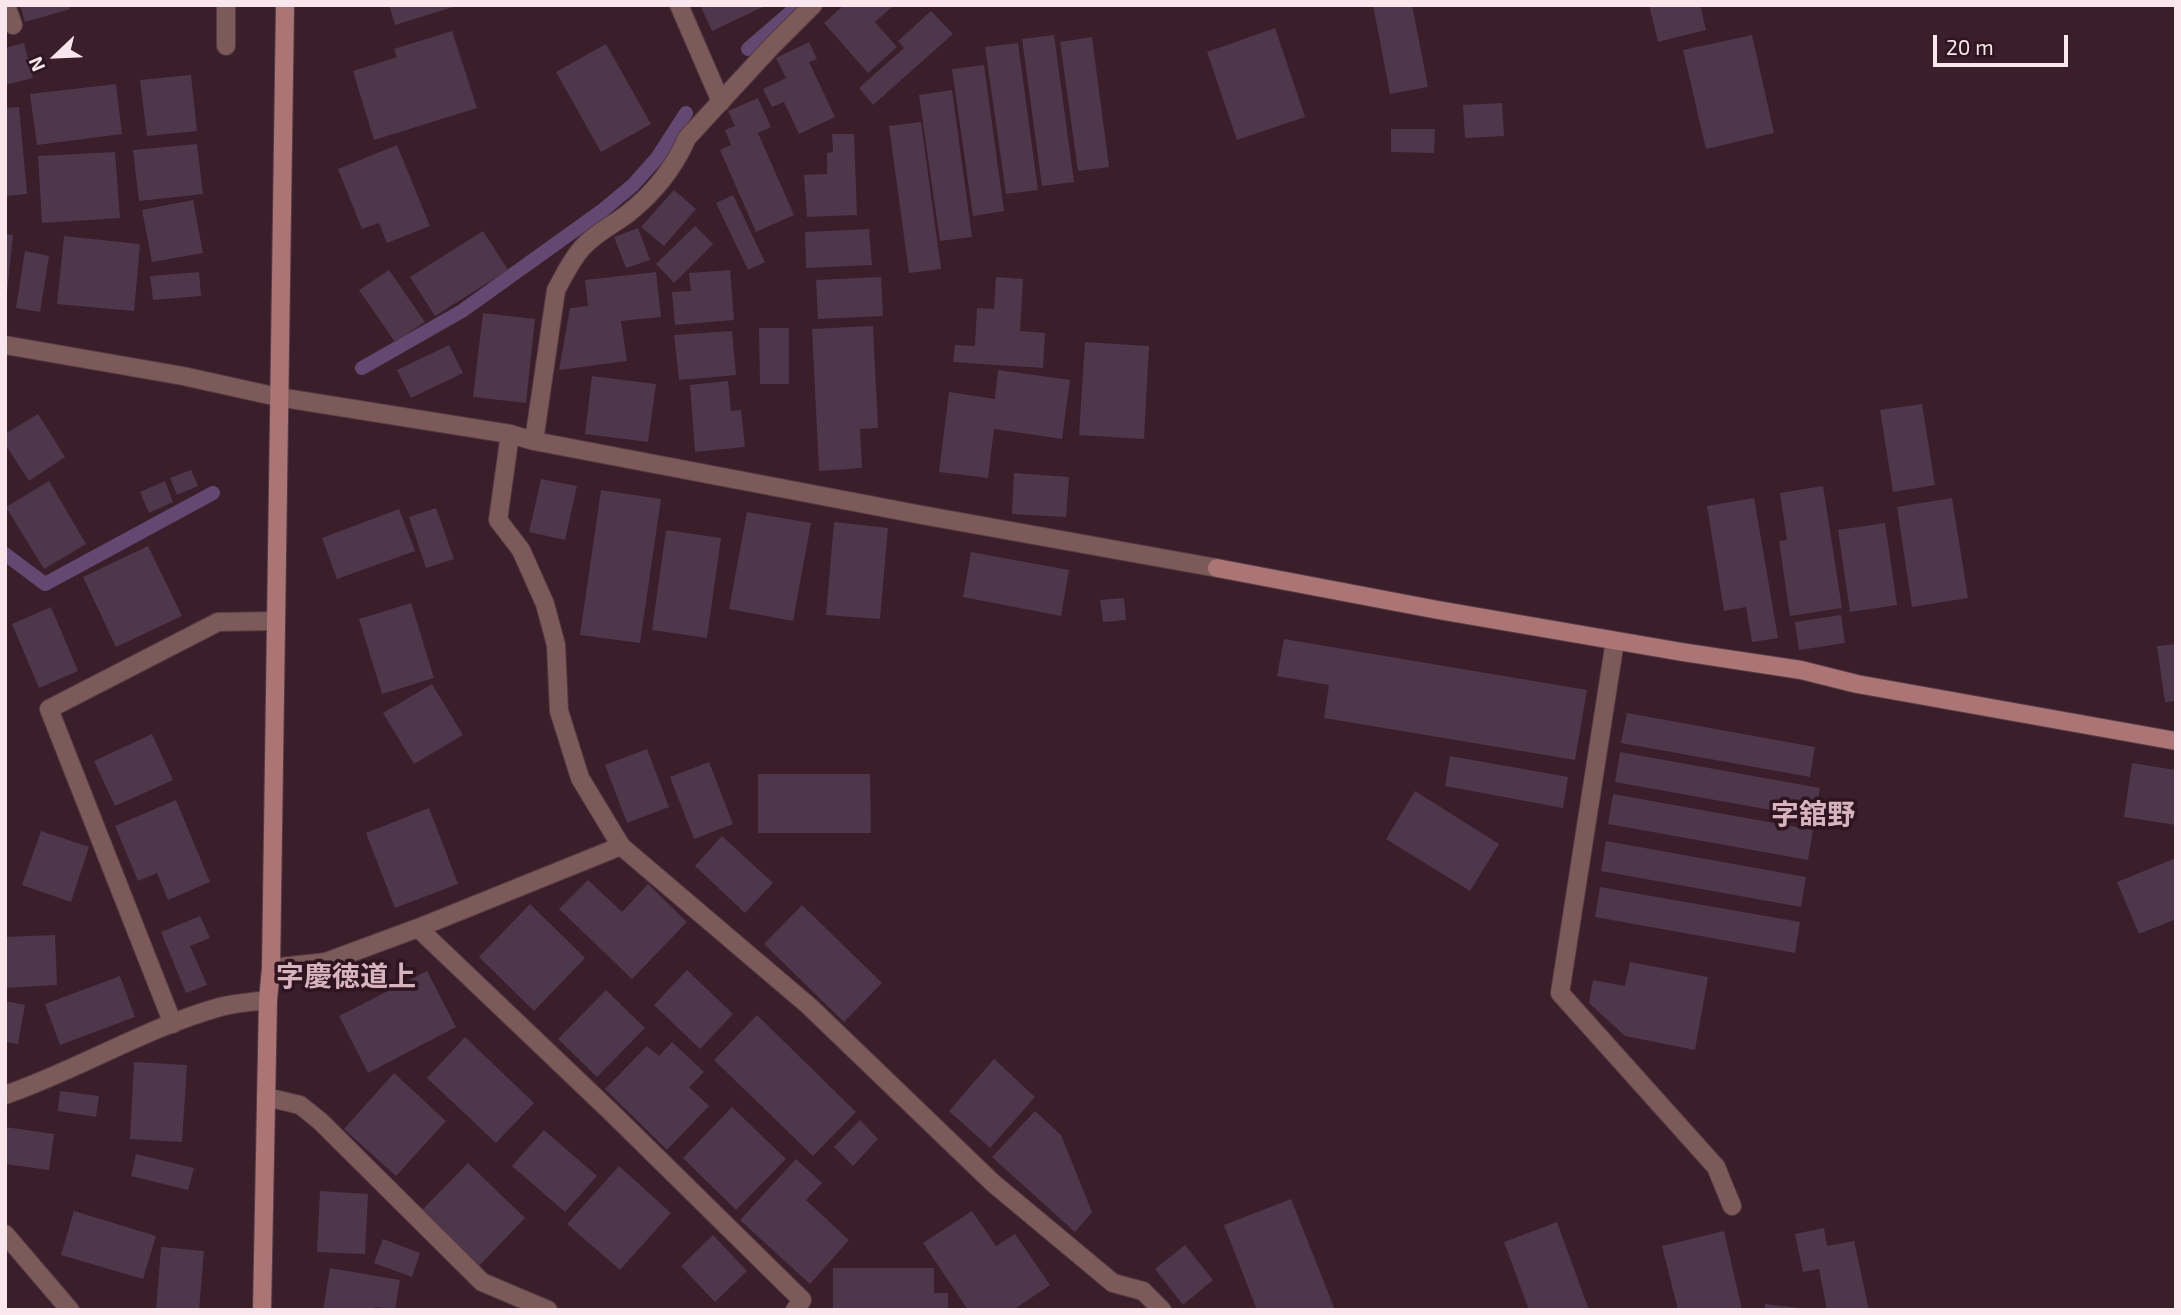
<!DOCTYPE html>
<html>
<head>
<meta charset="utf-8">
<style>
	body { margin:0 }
	#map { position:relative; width:2181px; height:1315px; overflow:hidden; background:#3a1e2a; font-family:"Exo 2",sans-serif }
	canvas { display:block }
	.frame { position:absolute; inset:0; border:7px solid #fae6ed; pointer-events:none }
	.north { position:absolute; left:21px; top:21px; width:70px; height:70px; -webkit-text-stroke:5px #2f1520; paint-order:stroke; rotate:247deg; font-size:19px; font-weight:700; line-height:28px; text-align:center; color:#fae6ed }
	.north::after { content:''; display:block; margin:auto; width:24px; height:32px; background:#fae6ed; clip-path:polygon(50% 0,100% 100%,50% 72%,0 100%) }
	.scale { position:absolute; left:1933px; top:35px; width:135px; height:32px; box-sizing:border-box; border:4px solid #fae6ed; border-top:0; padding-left:9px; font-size:21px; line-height:24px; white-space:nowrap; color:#fae6ed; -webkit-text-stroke:5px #2f1520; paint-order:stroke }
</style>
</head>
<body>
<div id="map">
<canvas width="2181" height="1315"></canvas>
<div class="frame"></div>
<div class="north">N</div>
<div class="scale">20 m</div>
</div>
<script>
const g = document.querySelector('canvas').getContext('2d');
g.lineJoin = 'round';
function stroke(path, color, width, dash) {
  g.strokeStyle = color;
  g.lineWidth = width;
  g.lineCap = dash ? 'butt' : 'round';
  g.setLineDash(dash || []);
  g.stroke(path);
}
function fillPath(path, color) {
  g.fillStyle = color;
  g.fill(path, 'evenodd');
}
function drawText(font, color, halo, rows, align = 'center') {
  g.font = font + ' "Exo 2","Noto Sans JP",sans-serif';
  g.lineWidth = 7;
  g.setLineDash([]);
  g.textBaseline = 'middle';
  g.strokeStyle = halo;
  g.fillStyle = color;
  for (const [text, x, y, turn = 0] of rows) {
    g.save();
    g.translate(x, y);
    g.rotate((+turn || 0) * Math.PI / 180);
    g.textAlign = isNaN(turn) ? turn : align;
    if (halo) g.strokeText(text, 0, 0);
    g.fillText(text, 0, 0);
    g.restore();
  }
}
stroke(new Path2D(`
	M748,49L799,5
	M362,368L462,311L603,210L633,185L657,158L686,113
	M5,554L45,584L213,493`), '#654871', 14);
fillPath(new Path2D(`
	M20,5H68L70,9L25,22Z
	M389,5H456V6L395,25Z
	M700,5H767L712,31Z
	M844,5H894L875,22L897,47L868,73L824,23Z
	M1373,5H1412L1428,87L1390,94Z
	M1649,5H1700L1706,30L1658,42Z
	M931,11L953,34L873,105L859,88L904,48L898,41Z
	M1275,28L1305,117L1237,140L1207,52Z
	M452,31L477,108L374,140L353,71L397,57L394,49Z
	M1054,35L1074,182L1042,186L1022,39Z
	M1752,35L1774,133L1706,149L1683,50Z
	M1092,37L1109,167L1078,171L1060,42Z
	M809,42L817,59L809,62L835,117L799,134L784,102L772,107L763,89L786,78L776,58Z
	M24,43L33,78L5,85V48Z
	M1018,43L1038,190L1006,194L985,47Z
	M606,44L651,124L601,152L556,72Z
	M984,65L1004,211L973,216L952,69Z
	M191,75L197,131L147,136L140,80Z
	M116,84L122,134L37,145L30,94Z
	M952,90L972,237L940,241L919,95Z
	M758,98L771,127L758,133L794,215L756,232L720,150L731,145L725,130L735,126L728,111Z
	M1502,103L1504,136L1465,138L1463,105Z
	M19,107L27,194L5,196V108Z
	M921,122L941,269L909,273L889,126Z
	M1391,129H1435L1434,153L1391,152Z
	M832,134H854L857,215L807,217L804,175L827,174V153L833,152Z
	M197,144L203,194L139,201L133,150Z
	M397,145L430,226L387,243L379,223L362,229L338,169Z
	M115,152L120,218L42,223L38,156Z
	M674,190L696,209L664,246L641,227Z
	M733,195L765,262L748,270L716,203Z
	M193,200L203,253L152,262L142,210Z
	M695,226L713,244L674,283L656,264Z
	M638,228L650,260L626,268L614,237Z
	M869,229L872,265L806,268L805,232Z
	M483,231L508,270L435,316L410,277Z
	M5,234L13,235L7,293H5Z
	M64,236L140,244L134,311L57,304Z
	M25,251L49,256L40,312L16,308Z
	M389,270L425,322L395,342L359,290Z
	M730,270L734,320L675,325L672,292L691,291L689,273Z
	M199,272L201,296L153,300L150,276Z
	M656,272L661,317L621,321L627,361L559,370L570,308L588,306L585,280Z
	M881,277L883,316L818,319L816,280Z
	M996,277L1023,279L1020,331L1045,333L1043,368L953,362L955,345L975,346L977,308L994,309Z
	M483,313L535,319L526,403L473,397Z
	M873,326L878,428L860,429L862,468L819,471L812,329Z
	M759,328H789V384H760Z
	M732,331L736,375L679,380L674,335Z
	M1085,342L1149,346L1144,439L1079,435Z
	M449,345L463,373L411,398L397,370Z
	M998,370L1070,380L1062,439L994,429L988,478L939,472L949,392L995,399Z
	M592,376L656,384L648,442L585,434Z
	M728,381L731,411L741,410L745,447L695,452L690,385Z
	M1922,404L1935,485L1893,492L1880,410Z
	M38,414L65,457L29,481L5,444V434Z
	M191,470L198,486L177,495L170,478Z
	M1014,473L1069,477L1066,517L1012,514Z
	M541,479L577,486L565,540L529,532Z
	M49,481L86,544L44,569L6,507Z
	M165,481L173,502L149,513L140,492Z
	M1823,486L1842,608L1790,616L1779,541L1787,540L1780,493Z
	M601,490L661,499L640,643L580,635Z
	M1754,498L1778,638L1752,642L1746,607L1724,611L1707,506Z
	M1952,498L1968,598L1912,607L1897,507Z
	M436,508L454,559L426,568L409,517Z
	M399,509L415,551L337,579L322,538Z
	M747,512L811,523L793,621L729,609Z
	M834,522L888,528L880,619L826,615Z
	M1885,523L1897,605L1850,612L1838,530Z
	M666,530L721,538L707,638L652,630Z
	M148,546L182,616L116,647L83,577Z
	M971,552L1069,570L1061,616L963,597Z
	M1124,598L1126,620L1103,622L1100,600Z
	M411,603L434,678L382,694L359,619Z
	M51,607L78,671L39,688L12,624Z
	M1841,615L1845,643L1799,650L1795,622Z
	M1284,639L1587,690L1575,760L1324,718L1329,685L1277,676Z
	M2176,644V701L2165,702L2157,646Z
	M432,684L463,735L414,764L383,713Z
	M1627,713L1815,747L1810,777L1621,743Z
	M152,734L173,780L115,806L94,761Z
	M647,749L669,807L627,823L605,765Z
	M1620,752L1820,788L1815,818L1615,782Z
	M1450,756L1568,777L1563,808L1445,786Z
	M709,762L733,824L694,839L670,777Z
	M2132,763L2176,770V825L2124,817Z
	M758,774H870L871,833H758Z
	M1415,791L1499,844L1470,891L1386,839Z
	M1613,794L1813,830L1808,860L1608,824Z
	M176,800L210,882L168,900L157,873L138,881L115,826Z
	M429,808L458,884L395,908L366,833Z
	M41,831L89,847L71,902L22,885Z
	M722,836L773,883L745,913L695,866Z
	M1606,841L1806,877L1801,907L1601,871Z
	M2176,858V919L2139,934L2117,882Z
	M588,880L622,912L648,884L687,922L632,979L559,909Z
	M1600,887L1800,922L1795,953L1595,917Z
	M530,904L585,958L534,1011L479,957Z
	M802,905L882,983L844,1022L764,944Z
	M200,916L210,938L190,946L207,985L186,993L161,932Z
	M55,935L57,985L5,988V937Z
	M1630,962L1708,977L1695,1050L1625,1036L1589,1003L1593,980L1625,986Z
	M687,970L733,1014L700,1049L654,1005Z
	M427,971L456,1027L368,1073L339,1016Z
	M120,976L135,1017L60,1045L45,1004Z
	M606,990L645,1028L597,1077L558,1039Z
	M5,1001L25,1005L18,1044L5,1042Z
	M757,1015L856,1112L813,1156L714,1060Z
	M465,1037L534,1103L496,1143L427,1078Z
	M672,1042L704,1072L689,1087L709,1106L667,1150L605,1089L647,1046L659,1056Z
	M994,1059L1035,1097L990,1148L949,1111Z
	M134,1062L187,1065L182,1142L130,1139Z
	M394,1073L446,1121L396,1176L344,1129Z
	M60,1091L99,1096L96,1117L58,1111Z
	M732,1107L786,1159L736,1210L683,1158Z
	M1035,1111L1061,1135L1092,1212L1075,1232L992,1157Z
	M860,1120L878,1139L853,1166L834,1147Z
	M5,1127L54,1134L49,1170L5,1164Z
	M544,1130L597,1176L565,1212L512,1166Z
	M136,1154L194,1168L188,1190L131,1176Z
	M796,1159L822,1183L806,1200L849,1240L810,1284L740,1220Z
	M468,1163L525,1218L478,1267L421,1211Z
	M619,1166L671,1213L620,1270L567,1224Z
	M320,1191L368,1194L365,1254L317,1252Z
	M1291,1199L1335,1310H1257L1224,1225Z
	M74,1211L156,1236L143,1279L61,1255Z
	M972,1211L996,1246L1015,1234L1050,1285L1013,1310H968L923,1243Z
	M1557,1222L1589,1310H1529L1504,1242Z
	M1824,1228L1827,1246L1854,1241L1869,1310H1827L1819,1269L1803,1272L1795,1234Z
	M1724,1231L1742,1310H1678L1662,1246Z
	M713,1235L747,1271L715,1302L681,1266Z
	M383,1239L420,1253L412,1277L374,1263Z
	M1185,1245L1213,1280L1183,1305L1155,1269Z
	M161,1247L204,1251L199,1310H156Z
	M330,1268L400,1280L395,1310L375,1307L374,1310H323Z
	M833,1268H934V1293H948V1310H833Z
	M1765,1304L1800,1308V1310H1765Z`), '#4e374b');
const lane = new Path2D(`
	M510,434L498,520L521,550L545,604L556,645L559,711L580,778L621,846L809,1006L993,1183L1113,1283L1143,1291
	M418,928L611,1112L802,1300L795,1310
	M271,968L326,962L418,928L621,846
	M173,1024L49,709L218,622L276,621
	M5,1095C78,1070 145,1028 220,1007C235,1003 252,1002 268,1000
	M266,1097L300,1105L320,1121L482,1282L548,1310
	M5,1234L70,1310`);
const street = new Path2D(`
	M6,5L13,25
	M226,5V46
	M679,5L721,102
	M5,345L183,376L278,397L510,434L534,441L922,515L1217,568
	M534,441L556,290C564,276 571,260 582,248C594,234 611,226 626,215C652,195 674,168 687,138L772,46L813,5
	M1615,641L1560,993L1716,1167L1732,1206
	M1143,1291L1162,1310`);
const secondary = new Path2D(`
	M1217,568L1438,610L1682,652L1801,670L1857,684L2176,741
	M262,1310L268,1000L271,968L285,5`);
stroke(lane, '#553a45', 20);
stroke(street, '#553a45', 20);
stroke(secondary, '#553a45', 20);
stroke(lane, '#7c5a5a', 18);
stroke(street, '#7c5a5a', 18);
stroke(secondary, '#ab7576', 18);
drawText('bold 28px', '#d7b3c0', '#2f1520', [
	["字舘野",1813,815],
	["字慶徳道上",346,977]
]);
</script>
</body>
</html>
